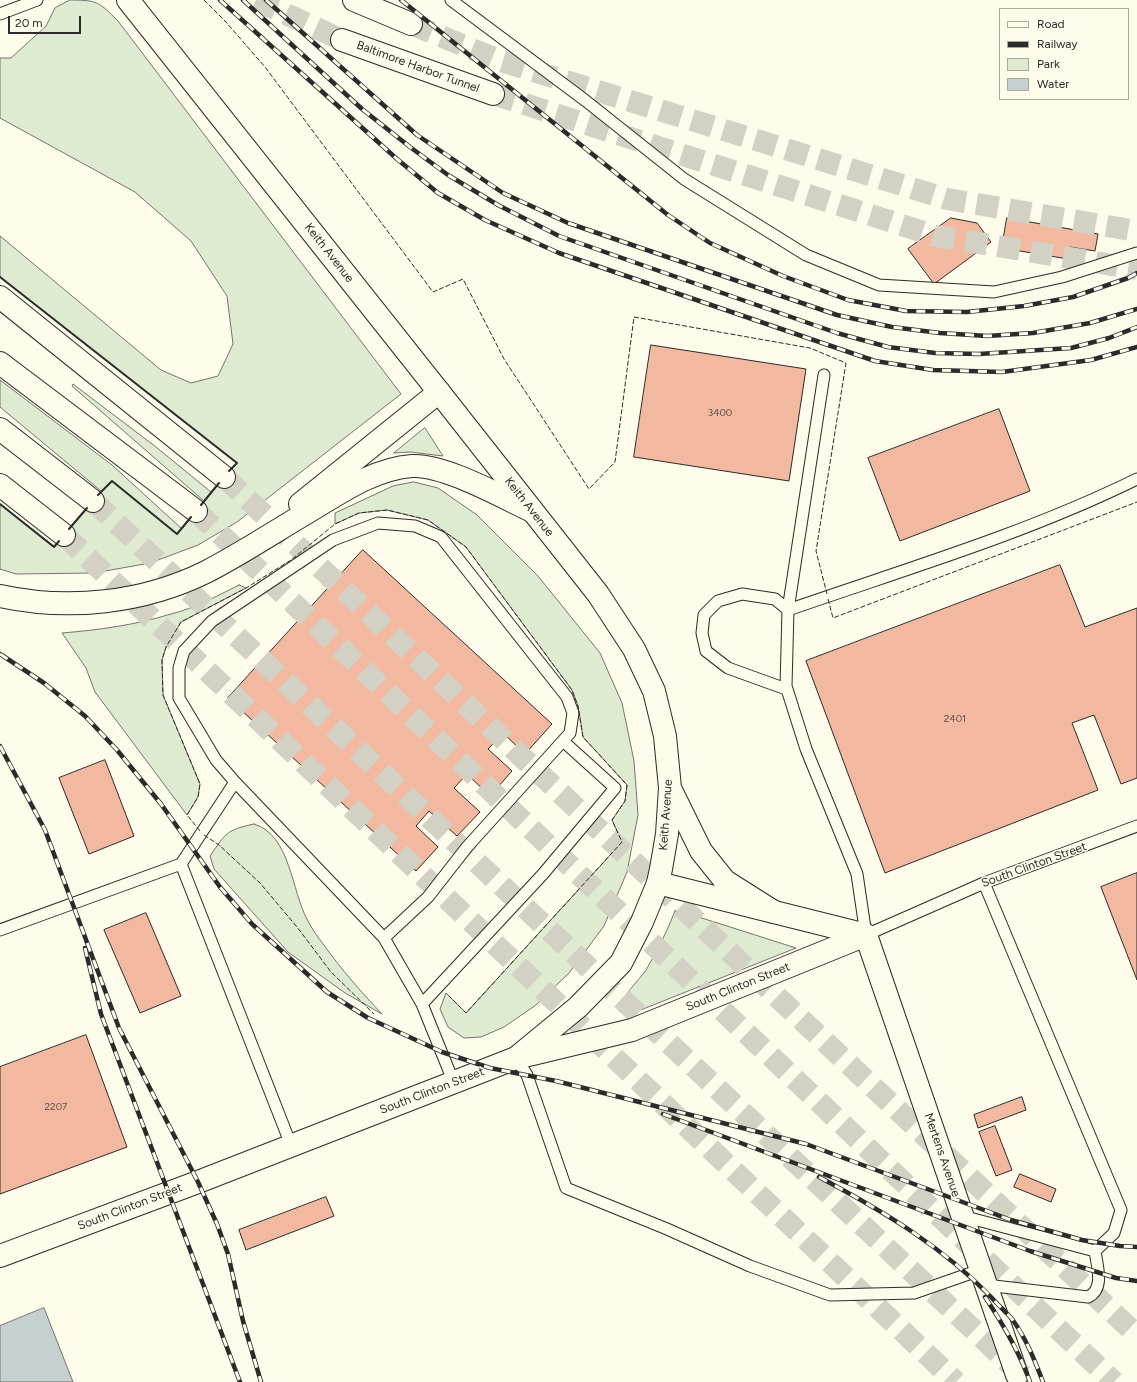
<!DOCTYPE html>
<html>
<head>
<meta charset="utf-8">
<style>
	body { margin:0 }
	#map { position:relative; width:1137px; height:1382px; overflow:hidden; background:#fdfbea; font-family:Figtree,sans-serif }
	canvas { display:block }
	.legend { position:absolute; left:999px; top:8px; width:130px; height:92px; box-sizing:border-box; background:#fdfbea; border:1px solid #a9a89e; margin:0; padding:5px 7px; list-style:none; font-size:12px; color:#2b2b2b }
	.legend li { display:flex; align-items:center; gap:8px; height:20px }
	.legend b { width:20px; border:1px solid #a9a89e }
	.scale { position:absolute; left:8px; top:16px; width:73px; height:18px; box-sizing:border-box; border:2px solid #2b2b2b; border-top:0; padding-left:5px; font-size:12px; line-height:14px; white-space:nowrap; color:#2b2b2b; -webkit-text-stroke:3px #fdfbea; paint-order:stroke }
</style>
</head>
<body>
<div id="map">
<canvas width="1137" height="1382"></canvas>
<ul class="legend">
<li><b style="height:5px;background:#fdfbea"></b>Road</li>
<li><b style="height:5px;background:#2b2b2b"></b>Railway</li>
<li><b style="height:11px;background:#deebd1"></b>Park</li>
<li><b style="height:11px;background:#c7d0d0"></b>Water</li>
</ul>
<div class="scale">20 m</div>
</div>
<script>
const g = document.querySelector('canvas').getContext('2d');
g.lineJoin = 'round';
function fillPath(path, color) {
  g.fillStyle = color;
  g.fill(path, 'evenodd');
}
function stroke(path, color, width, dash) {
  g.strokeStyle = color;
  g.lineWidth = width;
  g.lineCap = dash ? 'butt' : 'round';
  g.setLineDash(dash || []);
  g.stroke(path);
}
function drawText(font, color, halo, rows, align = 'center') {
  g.font = font + ' Figtree,sans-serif';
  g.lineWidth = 3;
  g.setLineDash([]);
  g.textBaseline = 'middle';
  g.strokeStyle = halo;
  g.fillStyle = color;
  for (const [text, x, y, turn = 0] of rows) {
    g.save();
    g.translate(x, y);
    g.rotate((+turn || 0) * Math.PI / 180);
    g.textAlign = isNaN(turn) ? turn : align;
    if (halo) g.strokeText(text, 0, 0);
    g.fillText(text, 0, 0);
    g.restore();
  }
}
const green = new Path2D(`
	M70,0C98,0 99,2 118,21L401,394L237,522L198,545L150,563L94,573L16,574L0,569V504L54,546L101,491L0,407V380L112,465L182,529L204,501L72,386L73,384L156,447L211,492L237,463L0,277V236L161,370L191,383L218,376L233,344L227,296L191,241L135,192L0,118V58H11L46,26L55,8Z
	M425,428L443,456L410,452L394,453Z
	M414,482L438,488L477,515L538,576L600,653L622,703L634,761L638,815L627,872L604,926L569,973L536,1005L504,1027L481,1037L464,1038L448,1027L440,1009L446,993L466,1013L622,842L612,820L625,801L627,785L583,737L578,706L572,690L466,547L428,520L387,510L359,513L335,524V513L393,486Z
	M239,585L246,588L181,622L166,647L162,660L163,695L200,784L198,797L187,815L95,692L86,668L62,633C99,630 135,625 171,614C195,608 217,596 239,585Z
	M254,824C291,835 291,891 308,921C312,929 318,937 323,944C342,970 360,991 382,1014L345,993L288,952L214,869L210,856C226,833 226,830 254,824Z
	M675,911L683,912L796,948L628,1015L619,1011C622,995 637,983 646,970C657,951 667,932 675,911Z`);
fillPath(green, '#deebd1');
stroke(green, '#74746e', 1);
const water = new Path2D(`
	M44,1308L73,1382H0V1326Z`);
fillPath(water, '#c7d0d0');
stroke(water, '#74746e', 1);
const building = new Path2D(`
	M951,218L977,223L991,242L934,284L908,249Z
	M1007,218L1098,234L1095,251L1070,247L1068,259L1002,248Z
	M651,345L806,369L789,481L634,457Z
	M999,409L1030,491L900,541L868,458Z
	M363,550L552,724L525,754L503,733L488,749L512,771L490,796L467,774L454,788L480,812L457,836L429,811L416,826L438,847L416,871L228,698Z
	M1060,565L1085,627L1137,608V778L1121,784L1094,715L1072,723L1098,790L885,873L806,661Z
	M105,760L134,836L89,854L59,778Z
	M1137,873V980L1101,887Z
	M146,913L181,996L140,1013L104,930Z
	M86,1035L127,1147L0,1194V1067Z
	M1022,1097L1026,1110L978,1128L974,1115Z
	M995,1126L1012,1170L996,1176L979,1132Z
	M1020,1174L1056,1189L1051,1202L1014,1187Z
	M326,1197L334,1216L246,1250L239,1230Z`);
fillPath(building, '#f2b8a0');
stroke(building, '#2b2b2b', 1);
stroke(new Path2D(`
	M256,0L342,40
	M411,24L501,61L947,199L1137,231
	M493,94L936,236L1137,269
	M224,477L1137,1335
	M93,501L1029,1382
	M196,511L1114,1382
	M64,535L956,1382`), '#d3d1c4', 22, [22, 11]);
const service = new Path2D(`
	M451,0L586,101L684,179L806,255L879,285L994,292L1062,277L1137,253
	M0,14L37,0
	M824,375L788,610L786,686L806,749L857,874L866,935L984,883L1137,826
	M786,689L728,668L706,651L702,633L704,615L718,601L742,594L775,599L788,610C906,569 1025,534 1137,479
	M235,782L384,938L422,1004L454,1083
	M181,864L291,1145
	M0,930L181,864L235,782L216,760L179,698V668L184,651L212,621L333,540L378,523L415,526L441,537L567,697L573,713L570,733L467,847L428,897L384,938
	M422,1004L543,874L615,788L563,741
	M516,1058L527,1075L566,1188L667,1229L750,1266L830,1295L914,1293L980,1270
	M962,1216L1095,1251L1114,1233L1121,1210L984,883
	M986,1285L1088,1297C1105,1289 1097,1266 1095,1251`);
const minor = new Path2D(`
	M658,883L866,935
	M866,935L1017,1375
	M516,1058L632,1030L866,935`);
const secondary = new Path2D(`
	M670,788L701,851L725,881L774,912
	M0,1256L198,1182L516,1058L578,1007L621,963L642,922L658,883L661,869L667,834L670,788L665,736L654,691L634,649L598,594L439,392`);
const primary = new Path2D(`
	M128,0L439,392`);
const motorway = new Path2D(`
	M354,0L411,24
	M342,40L493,94
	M0,297L224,477
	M0,363L196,511
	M0,429L93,501
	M0,485L64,535
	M300,504L439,392
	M0,596C69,611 143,603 206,572C241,554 274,532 308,512C340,493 373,469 412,466C444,464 502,497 532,511`);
stroke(service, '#2b2b2b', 13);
stroke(minor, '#2b2b2b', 24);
stroke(secondary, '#2b2b2b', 24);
stroke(primary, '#2b2b2b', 24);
stroke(motorway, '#2b2b2b', 24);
stroke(service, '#fdfbea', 11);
stroke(minor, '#fdfbea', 22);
stroke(secondary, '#fdfbea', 22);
stroke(primary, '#fdfbea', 22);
stroke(motorway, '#fdfbea', 22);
const rail = new Path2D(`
	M220,0L397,159L438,193L485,220L559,253L875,361L933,370L1002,372L1091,360L1137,347
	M243,0L362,109L410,147L448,175L498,205L559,236L837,333L888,347L935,353L979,354L1071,348L1109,338L1137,327
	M266,0L417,135L503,193L568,223L837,315L892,327L940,333L987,336L1033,333L1090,323L1137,309
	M401,0L668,215L710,243L783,276L848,300L906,311L967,312L1024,306L1073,297L1128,278L1137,273
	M0,654L44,683L85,716L117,750L161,804L220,887L252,924L327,992L368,1018L442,1052L490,1068L556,1081L806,1144L1011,1220L1082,1240L1120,1246L1137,1247
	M0,746L45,830L119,1028L198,1182L217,1224L228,1254L243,1321L261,1382
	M85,948L101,1014L240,1382
	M663,1114L1030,1251L1116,1278L1137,1281
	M819,1177C881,1210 942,1246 991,1297C998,1305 1006,1312 1012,1319C1026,1338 1035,1361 1043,1382
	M985,1297C1003,1324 1019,1351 1030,1382`);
stroke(rail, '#2b2b2b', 4.5);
stroke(rail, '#fdfbea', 3, [9]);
stroke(new Path2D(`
	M204,0L225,21L265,67L433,292L463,279L504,359L589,489L615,462L634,317L810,348L846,363L816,551L827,594
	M828,599L833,618L1137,502
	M200,831L187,815L198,797L200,784L163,695L162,660L166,647L181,622L246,588L291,560L335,524L359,513L387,510L428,520L466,547L572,690L578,706L583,737L627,785L625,801L612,820L622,842L466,1013L446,993
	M204,835L219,845L260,883L297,927L331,972L374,1014`), '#2b2b2b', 1, [5, 2]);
stroke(new Path2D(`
	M0,277L237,463L229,471
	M98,495L112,481L177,534L191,517
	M0,504L54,547L59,541
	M201,505L219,483
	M69,529L87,508`), '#2b2b2b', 2);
drawText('10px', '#5d4e48', null, [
	["3400",720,413],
	["2401",955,719],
	["2207",56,1107]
]);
drawText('12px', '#2b2b2b', '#fdfbea', [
	["Baltimore Harbor Tunnel",418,67,20],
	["Keith Avenue",329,253,52],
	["Keith Avenue",529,507,52],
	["Keith Avenue",666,815,-86],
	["South Clinton Street",1034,865,-20],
	["South Clinton Street",738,987,-22],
	["South Clinton Street",432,1091,-21],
	["Mertens Avenue",942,1155,71],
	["South Clinton Street",130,1207,-21]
]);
</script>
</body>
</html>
